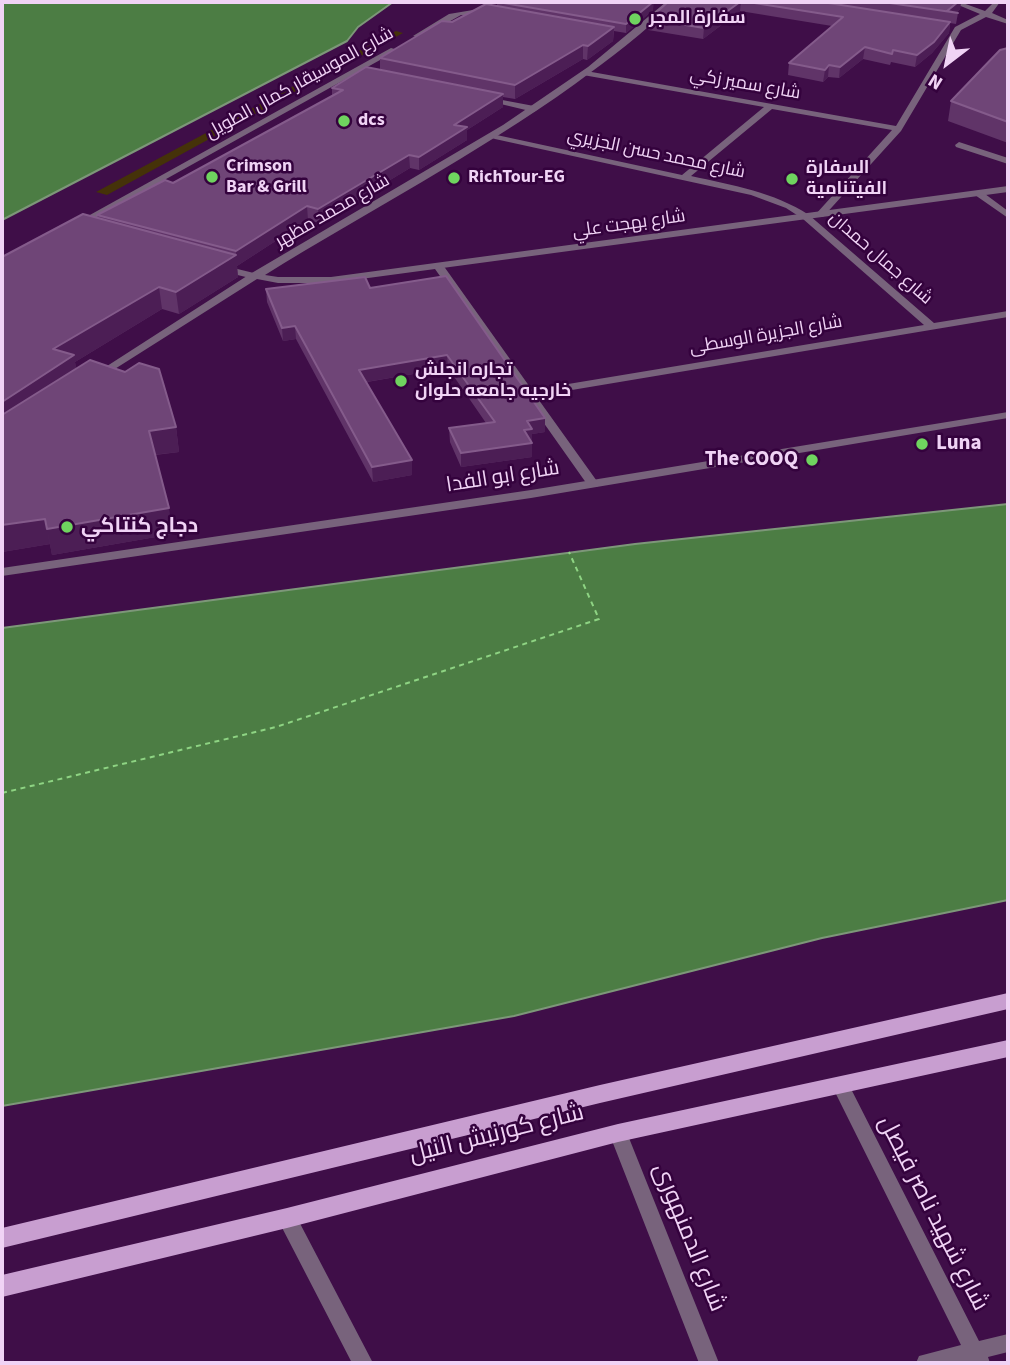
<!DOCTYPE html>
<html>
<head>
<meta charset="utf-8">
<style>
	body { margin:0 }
	#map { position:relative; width:1010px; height:1365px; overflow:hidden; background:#3f0e48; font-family:"Source Sans 3",sans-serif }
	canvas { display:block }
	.frame { position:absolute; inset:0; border:4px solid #f0d3f5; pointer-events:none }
	.north { position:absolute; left:912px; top:28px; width:70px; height:70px; -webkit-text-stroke:5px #34023d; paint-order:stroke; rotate:212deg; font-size:19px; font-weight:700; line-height:28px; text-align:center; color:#f0d3f5 }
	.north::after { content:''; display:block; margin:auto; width:24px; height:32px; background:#f0d3f5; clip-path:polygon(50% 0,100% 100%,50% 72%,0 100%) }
</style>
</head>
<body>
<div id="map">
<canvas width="1010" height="1365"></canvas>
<div class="frame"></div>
<div class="north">N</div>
</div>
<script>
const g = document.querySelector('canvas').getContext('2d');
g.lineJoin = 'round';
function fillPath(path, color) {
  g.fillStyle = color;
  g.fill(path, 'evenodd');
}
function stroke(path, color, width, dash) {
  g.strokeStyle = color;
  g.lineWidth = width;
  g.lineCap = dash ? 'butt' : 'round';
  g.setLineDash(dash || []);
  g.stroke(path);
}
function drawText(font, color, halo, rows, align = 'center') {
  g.font = font + ' "Source Sans 3",Cairo,sans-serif';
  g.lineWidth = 5;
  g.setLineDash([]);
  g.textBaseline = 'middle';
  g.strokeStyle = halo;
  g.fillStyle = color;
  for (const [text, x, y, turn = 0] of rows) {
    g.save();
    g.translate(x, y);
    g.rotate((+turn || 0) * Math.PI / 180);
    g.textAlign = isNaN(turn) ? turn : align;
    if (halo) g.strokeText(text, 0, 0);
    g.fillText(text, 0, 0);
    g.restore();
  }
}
fillPath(new Path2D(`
	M396,31L403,33L107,195L96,192Z`), '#453209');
const water = new Path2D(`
	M2,2H393L358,27L347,41L2,220Z
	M1008,504V900L822,938L514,1016L2,1106V628L635,544Z`);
fillPath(water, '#4c7d44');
stroke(water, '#7d9779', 2);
stroke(new Path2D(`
	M2,793L276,727L599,619L569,552`), '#8ed483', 2, [5, 4.5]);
fillPath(new Path2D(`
	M951,2H960L985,11L994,2H1000L992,13L1008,20V24L986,17L961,30L901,131L823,217L815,215L892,130L772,109L691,176C732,185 774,192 809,215L934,323L1008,311V317L536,396L599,484L597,487H589L435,269V265H443L532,390L924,325L803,219L786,208L751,195L495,139L492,138V134L682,175L764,107L583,75L582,73L586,71L896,126L955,27L980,14Z
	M479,9L495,13L491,15H461L420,38L413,36L449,14Z
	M391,48L398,50L78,228L70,226Z
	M481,96L534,106L538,109L534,112L484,100L480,98Z
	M959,142L1008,158V164L956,147L955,145Z
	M975,191H981L1008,211V218L975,195Z
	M221,265L258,274L259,276L254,279L217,270L216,268Z
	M841,1079L847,1081L979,1341L1008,1334V1352L988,1357L990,1363H916L919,1356L961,1345L832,1086L835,1081Z
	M618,1126L625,1128L719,1363H699L609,1133L611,1128Z
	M287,1210L294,1212L373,1363H352L277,1218L280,1212Z`), '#78637c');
fillPath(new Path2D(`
	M666,2H674C645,33 609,59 575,84C476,155 368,211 265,275L278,277H331L1008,186V192L331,283H278L257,279L99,379H91L90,377L250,274L503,125L588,67Z
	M1008,412V418L531,498L2,576V568L531,490Z`), '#78637c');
fillPath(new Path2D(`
	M1008,993V1009L600,1103L2,1248V1228L600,1085Z
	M1008,1040V1057L618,1142L287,1228L2,1297V1275L287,1208L618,1124Z`), '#c89ed0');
fillPath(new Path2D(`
	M497,2L653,10L626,33L614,31L613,41L587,60L583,59L515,99L503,97V107L467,130V140L419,170L410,168L319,223L308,220L237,266L238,277L179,314L162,309L75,362L76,369L176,427L179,452L155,455L173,534L52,555L50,544L2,552V257L98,218L97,215L173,183L332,96V88L380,70V58L452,22L497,6Z
	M668,2H961L960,9L956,13H958L956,24L950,23L949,33L932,53L915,67L891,62L890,65L863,59L839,78L828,77L823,82L788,75L789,63L832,26L740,11L703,39L648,30L649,19Z
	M1008,48V143L948,121L951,101Z
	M370,288L545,432L532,434V457L461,467L450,442L449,428L486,423L448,368L367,382L412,475L373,482L296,339L283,341L267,302L266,289Z`), '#603468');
fillPath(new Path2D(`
	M654,2L653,10L626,33V24Z
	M740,2H741L740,11L703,39L704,28Z
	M958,2H961L960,9L956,13L947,12Z
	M950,22L949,33L932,53L915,67L917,55Z
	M614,27L613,41L587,60L588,46Z
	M583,45V59L515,99V85Z
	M865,47L863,59L839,78L840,67Z
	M829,65L828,77L823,82L825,70Z
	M503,94V107L467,130V140L419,170V157L454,125Z
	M409,155L410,168L319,223L318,209Z
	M307,206L308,220L237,266L238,277L179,314L176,292L236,255V251Z
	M159,287L162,309L75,362L78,379L2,429V402L53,349Z
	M295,326L296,339L283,341L282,328Z
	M447,355L448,368L360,383L359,370Z
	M545,418V432L532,434V443L524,430L527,421Z
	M176,427L179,452L152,455L149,431Z
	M532,443V457L461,467V453Z
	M412,460V475L373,482L372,467Z
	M169,508L173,534L52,555L47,529Z
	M45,519L50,544L2,552V525Z`), '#4c1e55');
const building = new Path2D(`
	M498,2H653L626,24Z
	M668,2H740L704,28L649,19Z
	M748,2H822L950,22L934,42L917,55L893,50L892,54L865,47L840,67L829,65L825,70L789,63L843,17Z
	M883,2H958L947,11L958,13Z
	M486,4L614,27L588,46L583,45L515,85L380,58L442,21L452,22Z
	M1008,48V122L951,101L1000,50Z
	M366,67L503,94L454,125L467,127L419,157L409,155L318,209L307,206L236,251L97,215L165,180L173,183L343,90L332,88Z
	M83,214L236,255L176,292L159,287L53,349L74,355L2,402V257Z
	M446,276L545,418L527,421L532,429L524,430L532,443L461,453L449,428L495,422L447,355L359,370L412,460L372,467L295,326L282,328L266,289L365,277L370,288Z
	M90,360L125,372L139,363L159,369L176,427L149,431L169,508L47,529L45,519L2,525V415Z`);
fillPath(building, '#6f4577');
stroke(building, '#845b8b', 2);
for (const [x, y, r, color] of [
	[635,19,7,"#6fd35f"],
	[344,121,7,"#6fd35f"],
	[212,177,7,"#6fd35f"],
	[454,178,7,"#6fd35f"],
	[792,179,7,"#6fd35f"],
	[401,381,7,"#6fd35f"],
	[922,444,7,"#6fd35f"],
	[812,460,7,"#6fd35f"],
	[67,527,7,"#6fd35f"]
]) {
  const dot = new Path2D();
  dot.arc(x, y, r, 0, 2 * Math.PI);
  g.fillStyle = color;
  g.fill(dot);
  stroke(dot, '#34023d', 2.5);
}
drawText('bold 18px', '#f0d3f5', '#34023d', [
	["سفارة المجر",649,19],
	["dcs",358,121],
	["Crimson",226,167],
	["Bar & Grill",226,188],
	["السفارة",806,169],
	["الفيتنامية",806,190],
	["RichTour-EG",468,178],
	["تجاره انجلش",415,371],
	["خارجيه جامعه حلوان",415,392]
], 'left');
drawText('18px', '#f0d3f5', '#34023d', [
	["شارع الموسيقار كمال الطويل",300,84,-29],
	["شارع سمير زكي",745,85,10],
	["شارع محمد حسن الجزيري",656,155,12],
	["شارع محمد مظهر",333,212,-30],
	["شارع بهجت علي",629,225,-8],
	["شارع جمال حمدان",880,259,41],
	["شارع الجزيرة الوسطى",766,336,-10]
]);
drawText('bold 21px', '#f0d3f5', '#34023d', [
	["Luna",936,444],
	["The COOQ",798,460,"right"],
	["دجاج كنتاكي",81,527]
], 'left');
drawText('21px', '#f0d3f5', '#34023d', [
	["شارع ابو الفدا",503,478,-9]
]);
drawText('24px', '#f0d3f5', '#34023d', [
	["شارع كورنيش النيل",497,1135,-14],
	["شارع شهيد ناصر فيصل",932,1214,63],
	["شارع الدمنهورى",688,1238,68]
]);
</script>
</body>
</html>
